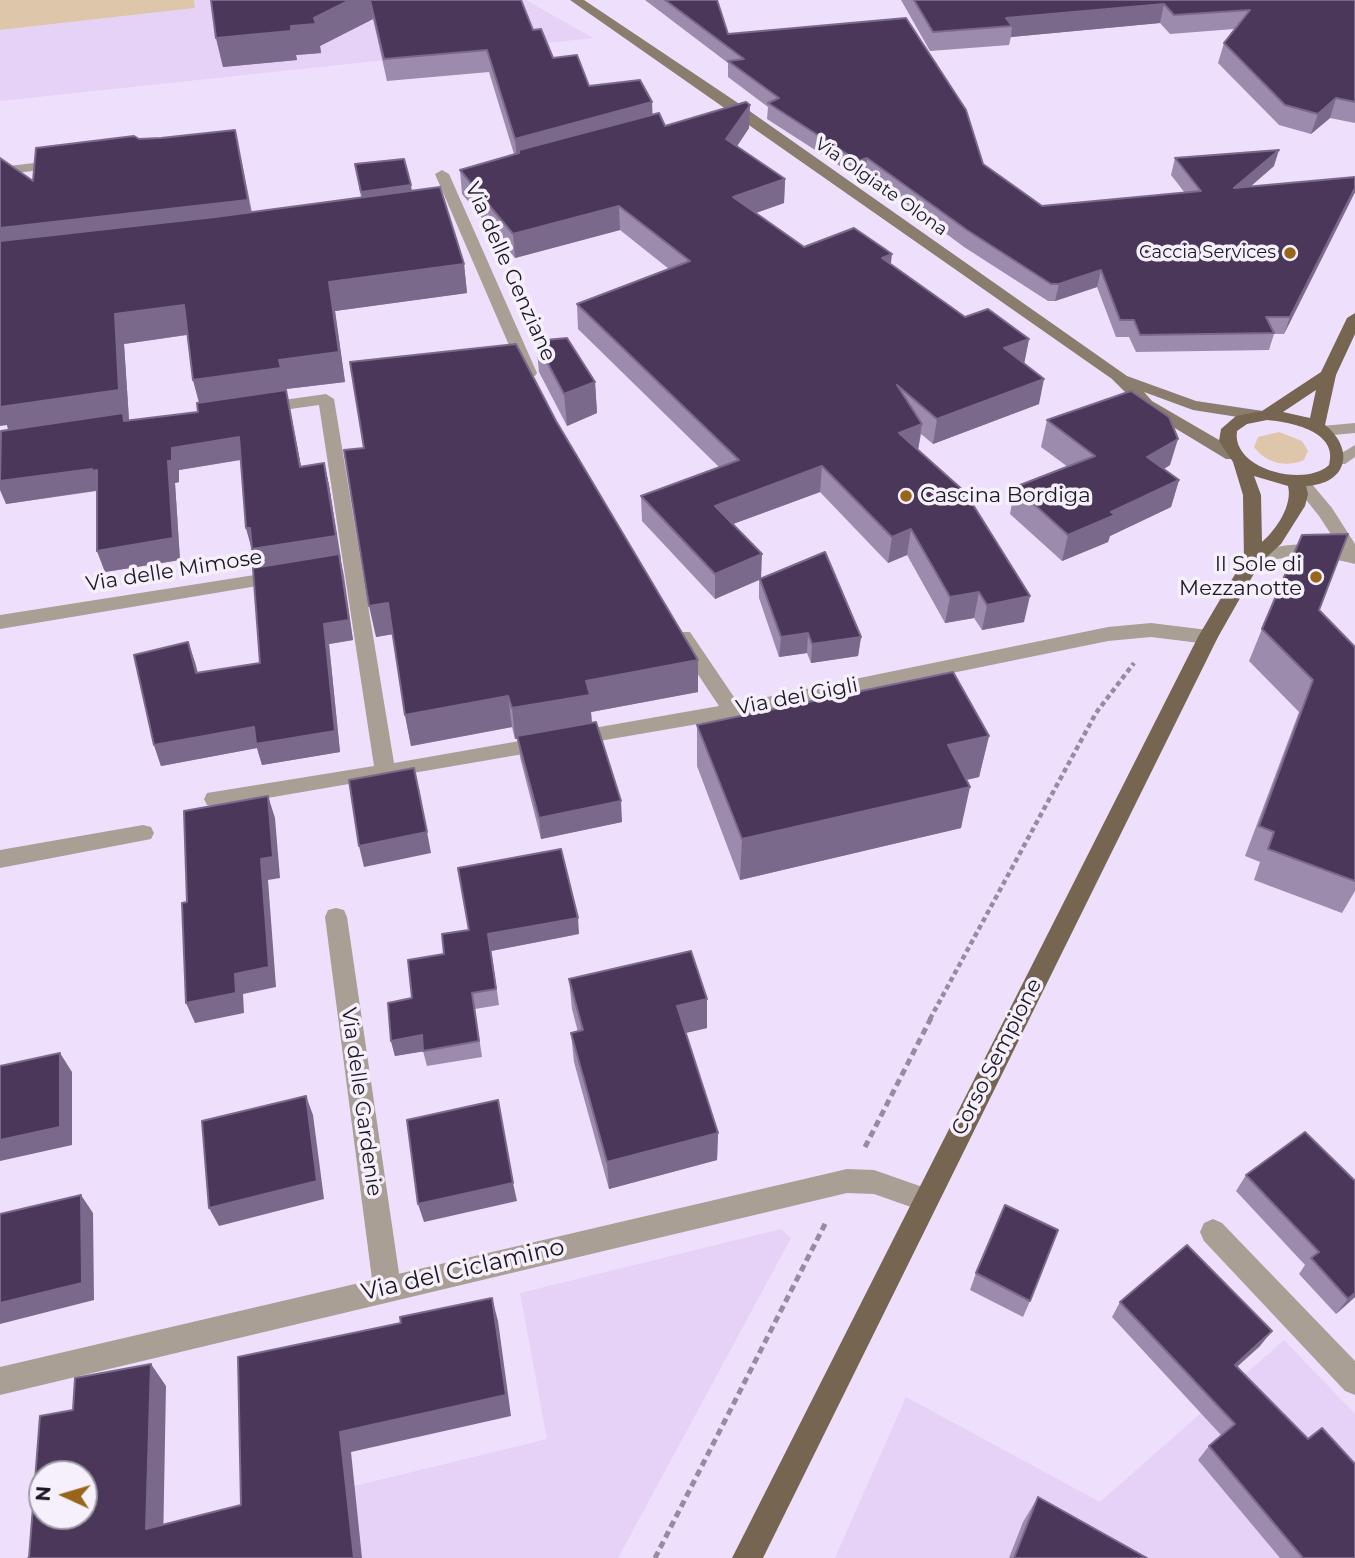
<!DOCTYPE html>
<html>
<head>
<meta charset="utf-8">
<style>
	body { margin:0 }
	#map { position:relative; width:1355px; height:1558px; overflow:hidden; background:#eedffd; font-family:Montserrat,sans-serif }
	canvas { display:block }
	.north { position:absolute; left:28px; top:1460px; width:70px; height:70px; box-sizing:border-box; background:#f6f0fc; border:2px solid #a09aa5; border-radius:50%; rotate:274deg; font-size:19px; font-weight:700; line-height:28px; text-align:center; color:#1e1823 }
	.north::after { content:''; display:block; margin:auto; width:24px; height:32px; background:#98651a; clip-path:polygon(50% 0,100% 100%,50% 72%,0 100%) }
</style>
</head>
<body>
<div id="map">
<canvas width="1355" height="1558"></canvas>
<div class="north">N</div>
</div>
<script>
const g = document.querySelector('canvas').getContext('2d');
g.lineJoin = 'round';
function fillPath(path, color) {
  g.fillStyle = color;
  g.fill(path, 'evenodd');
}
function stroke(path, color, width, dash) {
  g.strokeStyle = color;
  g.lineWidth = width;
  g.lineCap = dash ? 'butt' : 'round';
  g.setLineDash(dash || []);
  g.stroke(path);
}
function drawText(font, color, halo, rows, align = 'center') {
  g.font = font + ' Montserrat,sans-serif';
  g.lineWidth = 7;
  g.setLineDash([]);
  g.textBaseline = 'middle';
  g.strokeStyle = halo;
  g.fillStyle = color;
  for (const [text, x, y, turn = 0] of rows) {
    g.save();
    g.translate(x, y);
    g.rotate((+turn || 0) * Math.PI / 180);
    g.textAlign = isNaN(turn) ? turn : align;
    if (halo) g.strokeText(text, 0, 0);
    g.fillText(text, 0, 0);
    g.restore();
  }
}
fillPath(new Path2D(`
	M194,0H526L593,38L0,101V30L195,8Z
	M781,1229L791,1238L618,1558H60L547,1439L520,1293Z
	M1284,1340L1355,1414V1558H835L906,1397L1100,1502Z`), '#e5d2f6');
fillPath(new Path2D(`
	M0,0H194L195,8L0,30Z
	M1279,432L1302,441L1308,451L1304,460C1287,468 1265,463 1254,447L1258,437Z`), '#dec6aa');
stroke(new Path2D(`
	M930,1019L1096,713L1134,663`), '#968ba1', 4.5, [5, 3.5]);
stroke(new Path2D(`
	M865,1147L931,1018
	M655,1558L826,1222`), '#968ba1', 5, [7, 4.5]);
fillPath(new Path2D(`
	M336,908L344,910L347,917L401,1287L397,1296L387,1300L377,1296L373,1287L325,917L328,910Z`), '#a99f94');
fillPath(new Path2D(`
	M60,160L65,161V167L0,175V167Z
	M442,170L449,174L537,373L535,376H523L521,373L435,174Z
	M326,394L334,399L394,763L719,706L673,637L676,632H690L738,703L1108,627L1151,623L1208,630L1215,632L1218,637L1215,642L1208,644L1151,637L1108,641L733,718L215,807L207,805L204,799L207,793L374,766L319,405L262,413L254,408L262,403Z
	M1355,423V433L1322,436L1314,431L1322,426Z
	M1355,445V457L1345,464H1333L1330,460Z
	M1300,476L1306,477L1332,508L1355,544V564C1315,554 1292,554 1253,565L1244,559L1247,555C1279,544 1306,541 1340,548L1319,516L1291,481Z
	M280,571L287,573L289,577L287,581L0,629V615Z
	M143,825L151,827L154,833L151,839L0,868V850Z
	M847,1169L874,1170L934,1191L938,1200L934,1209L925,1212L874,1194L847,1193L0,1395V1367Z
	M1213,1219L1222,1223L1355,1361V1395L1345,1391L1204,1241L1200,1232L1204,1223Z`), '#a99f94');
fillPath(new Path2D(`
	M570,0H584L741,105L1127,376L1196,401L1263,411L1265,415L1257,420L1193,410L1144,392L1152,401L1238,451L1241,455L1238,459H1226L1140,407L1112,379Z`), '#8b7d6d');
fillPath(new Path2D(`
	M1355,313V334L1336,375L1325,425C1355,449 1348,484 1306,486L1308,494L1305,506L1281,544L1260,563L1218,637L763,1558H732L1198,637L1244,559L1243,495L1233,462L1219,441L1221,429L1236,416L1262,411L1321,372L1347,318ZM1316,390L1310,418L1283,412ZM1267,420C1290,422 1339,431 1329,465C1304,488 1231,469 1237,431L1247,424ZM1254,476L1288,486C1293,505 1276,530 1262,542L1261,495Z`), '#766551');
fillPath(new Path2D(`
	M211,0H521L533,30L553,58L589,86L652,102V114L665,126L749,128L737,146L785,179L784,203L756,213L804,247L891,264L965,317L1029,339L1024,364L1039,404L933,444L921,434L918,450L1024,622L982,630L974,618L945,623L907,555L888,563L820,492L733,524L761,578L861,637L858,656L811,663L807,653L779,657L759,598V580L715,599L642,521L641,496L719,467L578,329L577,304L669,269L620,230L515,258L462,194L460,170L514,154L489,72L387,81L373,19L320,46L321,53L296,55L297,60L223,67L216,38Z
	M645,0H717L728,34L983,164L1042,206L1185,193L1171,175L1175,158L1274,166L1250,187L1355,177V192L1284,334H1274L1269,350L1136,352L1129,337H1116L1097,287L1055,301H1048L964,247L866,174L857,177L767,119L768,107L728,77V63Z
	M901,0H1355V123L1330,118L1311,134L1279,125L1218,63L1224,43L1234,29L1170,34L1160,23L1011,37L1009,45L930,51Z
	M139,139L241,158L252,212L361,197L355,164L412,190L464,264L467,293L335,311L345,382L286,389L301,466L324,463L329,485L341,558H340L344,575L353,640L329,644L340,752L262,765L257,748L161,766L154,745L188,642L198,673L260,663L257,568L246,528L241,460L179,470V482L175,483L180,560L105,572L97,551V491L6,504L8,430L7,425L33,181ZM187,335L193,380L199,403L198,412L129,420L124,344Z
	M536,341L595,382L597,413L567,426L539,372Z
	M1047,420L1170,465L1164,469L1179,480L1171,507L1110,536L1108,542L1062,561L1010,514L1015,487L1068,467L1041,447Z
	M556,421L698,660V692L591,712L592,723L622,822L541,839L520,757L518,739H515L512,727L411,746L405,715L393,634L376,637Z
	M1319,610L1355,647V891L1342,913L1254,880L1260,862L1245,856L1299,712L1249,661L1262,629Z
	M697,725L989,736L979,777L966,780L961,828L740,880L697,766Z
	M579,934L491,951L499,1005L475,1009L482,1057L427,1066L423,1051L395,1056L391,1041L412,998L408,960Z
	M569,979L707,1028L685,1033L718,1133L717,1160L609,1189L574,1062L571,1033L578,1032L572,1009Z
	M1246,1175L1355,1181V1297L1336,1314L1299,1274L1305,1265L1236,1191Z
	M976,1273L1030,1301L1023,1317L970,1290Z
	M1120,1302L1260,1346L1237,1367L1355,1558H1280L1198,1460L1209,1446L1221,1435L1112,1317Z
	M1038,1497L1147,1558H1009L1023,1522Z`), '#9c8bac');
fillPath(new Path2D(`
	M350,0H370L373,19L320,46L321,53L296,55L297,60L223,67L216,38L291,26L314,18Z
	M1164,4L1160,23L1011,37L1012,26L1006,18Z
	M1336,98L1330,118L1311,134L1318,114Z
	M652,102L653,124L519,150V161L517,162L515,139Z
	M750,105L749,128L726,163V139Z
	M235,130L254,228L0,257V228Z
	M1279,150L1274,166L1229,205L1234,188Z
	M867,158L866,174L857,177L858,161Z
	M785,179L784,203L733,221V197Z
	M411,185L414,205L365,212L361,192Z
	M1355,188V192L1284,334L1290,317Z
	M619,206L620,230L515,258L513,234Z
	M892,254L889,279L882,258Z
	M464,264L467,293L335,311L345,382L286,389L305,488L201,409L193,380L279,360L329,282Z
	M1101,270L1097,287L1055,301L1059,284Z
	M184,305L192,334L124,344L129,420L11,437L7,425L0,426V395L115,314Z
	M1029,339L1024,364L1004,348Z
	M1044,379L1039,404L933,444L937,419Z
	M595,382L597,413L567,426L564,394Z
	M922,424L918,450L899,433Z
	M239,437L245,459L179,470V482L175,483L180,560L105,572L97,551L168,461L172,448Z
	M1178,439L1170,465L1140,483L1147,457Z
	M324,463L329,485L353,640L329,644L340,752L262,765L257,748L161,766L154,745L254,727L335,731L258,571L246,528Z
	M822,466L820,492L714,531L715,506Z
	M92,469L97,470L99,490L6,504L0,490V481Z
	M1179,480L1171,507L1110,536L1108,542L1062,561L1068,535L1111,512Z
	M911,529L907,555L888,563L892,537Z
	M762,554L761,579L715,599V574Z
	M979,592L974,618L945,623L950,597Z
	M1030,596L1024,622L982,630L987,605Z
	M388,603L394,634L376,637L369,606Z
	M808,633L807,653L779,657L781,637Z
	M861,637L858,656L811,663L812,644Z
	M188,642L195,662L203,694L196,673Z
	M698,660V692L591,712L592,726L515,739L512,708L586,681Z
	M508,696L512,727L411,746L405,715Z
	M989,736L979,777L939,786L948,745Z
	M970,787L961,828L740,880L742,839Z
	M419,789L431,853L364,867L359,846Z
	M268,796L275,818L280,878L268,880L276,987L243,994L244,1013L195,1023L186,1003L235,974L261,859Z
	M621,801L622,822L541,839L539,818Z
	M578,918L579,934L491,951L499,1005L488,934Z
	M707,999V1028L677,1035V1006Z
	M422,1035L426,1051L395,1056L391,1041Z
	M60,1053L72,1072V1145L0,1161V1140Z
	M306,1096L313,1115L324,1199L219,1226L209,1208Z
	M718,1133L717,1160L609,1189L607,1162Z
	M513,1183L517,1201L424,1222L418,1204Z
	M81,1195L93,1213L94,1300L0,1324V1303Z
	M1355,1293V1297L1336,1314L1348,1299Z
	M492,1298L498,1321L511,1416L351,1452L362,1558H354L340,1432Z
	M1272,1331L1260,1346L1223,1379L1235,1365Z
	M151,1364L166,1386L163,1547L146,1529Z`), '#7b698b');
const building = new Path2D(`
	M211,0H350L314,18L316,24L291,26V31L216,38Z
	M370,0H521L533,30L541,29L553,58L577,55L589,86L640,80L652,102L515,139L487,50L384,59Z
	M665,0H717L728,34L906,18L966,110L983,164L1042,206L1201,191L1175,158L1279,150L1234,188L1355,177V188L1290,317H1266L1274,333L1140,335L1134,320H1120L1101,270L1059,284H1051L967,230L867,158L858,161L768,103L779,98L728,61L744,59Z
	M914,0H1355V102L1336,98L1318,114L1285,105L1224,43L1250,10L1174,15L1164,4L1006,18L1012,26L933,32Z
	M746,102L750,105L726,139L785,179L733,197L804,247L854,228L892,254L882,258L965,317L988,309L1029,339L1004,348L1044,379L937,419L897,385L922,424L899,433L965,492L1030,596L987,605L979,592L950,597L911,529L892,537L822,466L715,506L762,554L715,574L641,496L739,460L577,304L690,261L619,206L513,234L460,170L519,153V150L659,113L665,126Z
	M235,130L248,200L0,228V158L33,181L36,148L134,136L139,139L161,138Z
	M404,159L411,185L361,192L355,164Z
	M440,187L464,264L329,282L339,352L279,360L281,368L193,380L184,305L115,314L119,390L0,407V241L215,217Z
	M567,338L595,382L564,394L536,341Z
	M516,344L556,421L698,660L586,681L590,695L512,708L508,696L405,715L388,603L369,606L344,450L364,448L350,362Z
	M286,390L300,467L324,463L336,536L252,549L250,528H246L239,437L172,448V461H168L173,538L97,551V470L92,471V469L0,481L1,431L123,413L124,421L198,412L197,403Z
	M1131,391L1169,417L1178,439L1147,457L1179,480L1111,512L1115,515L1068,535L1015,487L1095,456L1047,420Z
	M1348,534L1319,610L1355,647V881L1268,849L1274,832L1259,826L1313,680L1262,629L1302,535Z
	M825,552L861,637L812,644L808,633L781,637L760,579Z
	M339,554L349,620L324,624L335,731L256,744L254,727L154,745L134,655L188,642L196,673L260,663L253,568Z
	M953,672L989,736L948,745L970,787L742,839L697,725Z
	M596,722L621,801L539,818L517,736Z
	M414,768L427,832L359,846L349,780Z
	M268,796L273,857L261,859L269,967L235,974L236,993L186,1003L182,903L187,902L184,811Z
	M561,849L578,918L488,934L496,989L472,993L479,1041L423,1051L422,1035L391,1041L388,1003L412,998L408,960L444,954L442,934L469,930L458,868Z
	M691,951L707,999L677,1006L718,1133L607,1162L571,1033L583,1030L569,979Z
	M60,1053V1127L0,1140V1066Z
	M306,1096L317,1181L209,1208L202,1121Z
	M498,1100L513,1183L418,1204L407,1120Z
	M1305,1132L1355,1181V1293L1348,1299L1311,1258L1319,1252L1246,1175Z
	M81,1195L82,1283L0,1303V1214Z
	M1005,1205L1058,1230L1030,1301L976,1273Z
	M1187,1245L1272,1331L1235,1365L1308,1439L1322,1428L1355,1464V1558H1303L1209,1446L1235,1424L1120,1302Z
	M492,1298L506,1395L340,1432L354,1558H28H29L40,1416L73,1410L75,1378L151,1364L146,1529L241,1505L238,1357L401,1323L400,1317ZM42,1474H84V1516H42Z
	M1038,1497L1147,1558H1014Z`);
fillPath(building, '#4a375a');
stroke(building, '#7b698b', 2);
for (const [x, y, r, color] of [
	[1290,253,7,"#98651a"],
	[906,496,7,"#98651a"],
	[1316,577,7,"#98651a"]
]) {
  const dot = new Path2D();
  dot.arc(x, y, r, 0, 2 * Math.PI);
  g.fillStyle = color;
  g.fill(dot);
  stroke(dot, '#f6f0fc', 2.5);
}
drawText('18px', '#1e1823', '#f6f0fc', [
	["Via Olgiate Olona",881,187,35]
]);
drawText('18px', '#1e1823', '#f6f0fc', [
	["Caccia Services",1276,253]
], 'right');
drawText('21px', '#1e1823', '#f6f0fc', [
	["Via delle Genziane",510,272,66],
	["Via delle Mimose",174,571,-9],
	["Via dei Gigli",797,697,-11],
	["Corso Sempione",997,1057,-63],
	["Via delle Gardenie",361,1102,82]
]);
drawText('21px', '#1e1823', '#f6f0fc', [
	["Cascina Bordiga",920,496],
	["Il Sole di",1302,565,"right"],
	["Mezzanotte",1302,589,"right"]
], 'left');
drawText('24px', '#1e1823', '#f6f0fc', [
	["Via del Ciclamino",463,1270,-13]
]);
</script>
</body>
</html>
